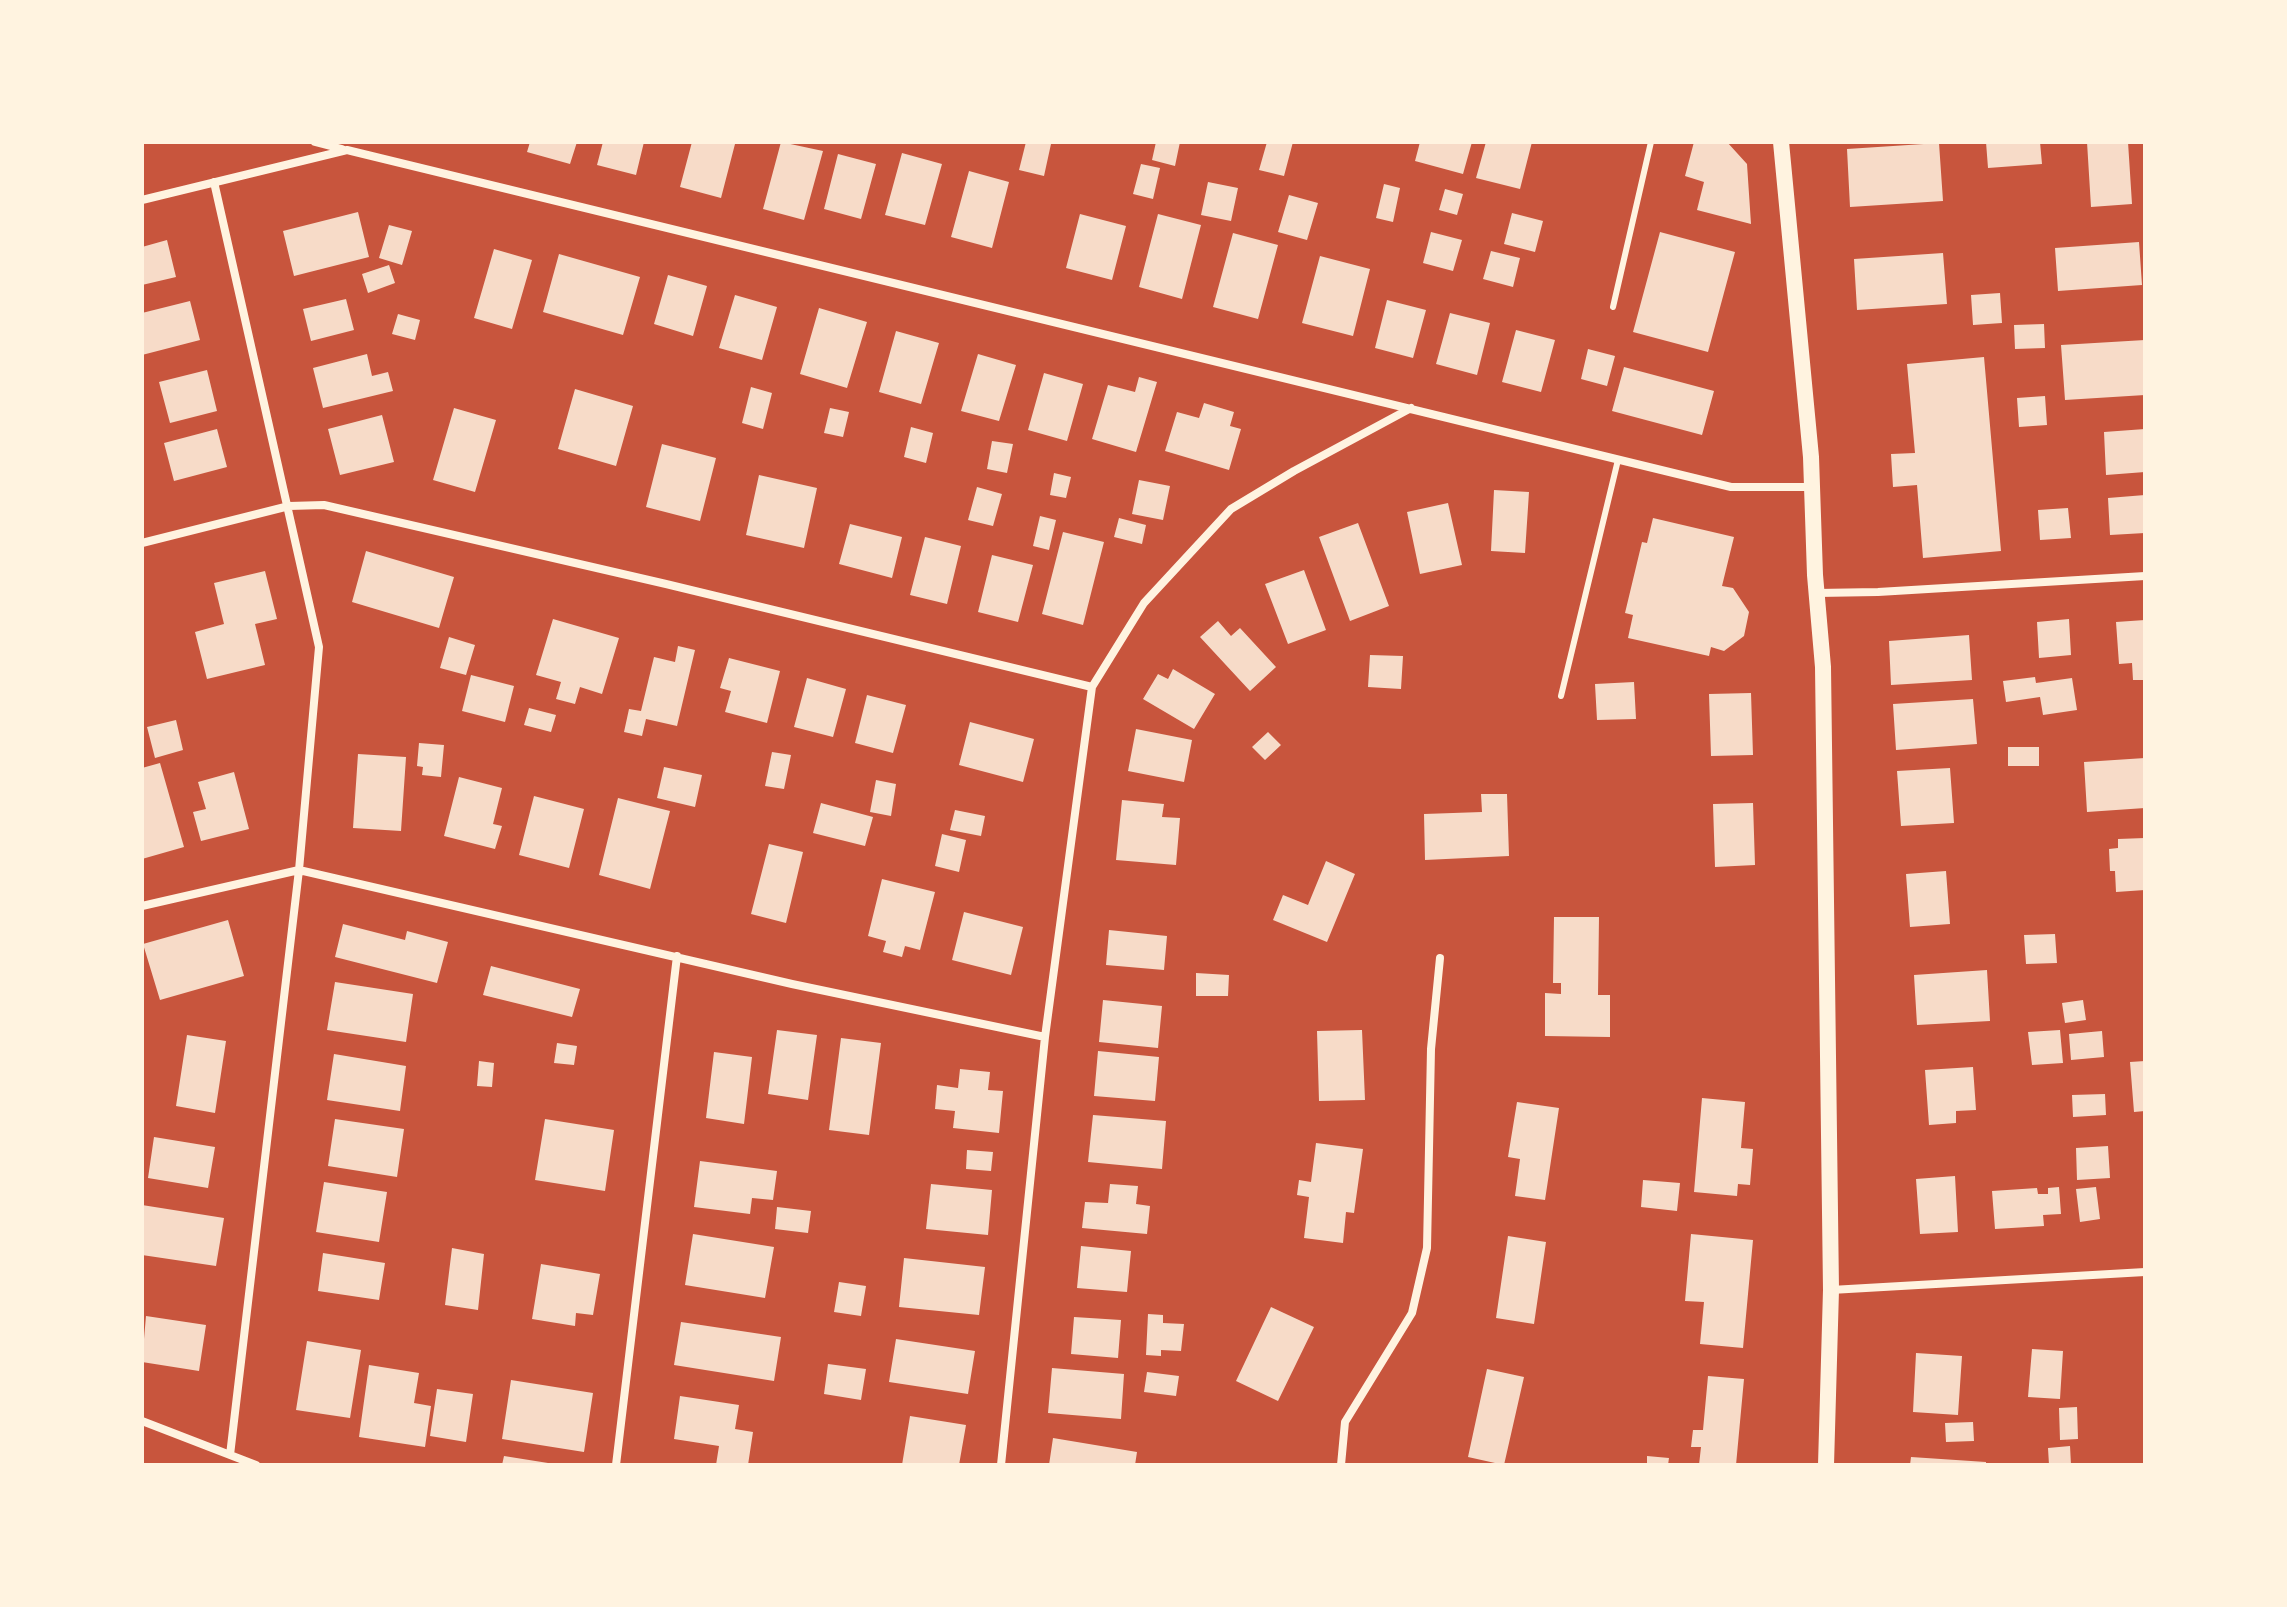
<!DOCTYPE html>
<html>
<head>
<meta charset="utf-8">
<style>
	body { margin:0 }
	#map { position:relative; width:2287px; height:1607px; overflow:hidden; background:#c8553d; font-family:"Work Sans",sans-serif }
	canvas { display:block }
	.frame { position:absolute; inset:0; border:144px solid #fff3e0; pointer-events:none }
</style>
</head>
<body>
<div id="map">
<canvas width="2287" height="1607"></canvas>
<div class="frame"></div>
</div>
<script>
const g = document.querySelector('canvas').getContext('2d');
g.lineJoin = 'round';
function fillPath(path, color) {
  g.fillStyle = color;
  g.fill(path, 'evenodd');
}
function stroke(path, color, width, dash) {
  g.strokeStyle = color;
  g.lineWidth = width;
  g.lineCap = dash ? 'butt' : 'round';
  g.setLineDash(dash || []);
  g.stroke(path);
}
fillPath(new Path2D(`
	M530,142H577L570,164L527,152Z
	M603,142H644L636,175L597,165Z
	M692,142L735,144L721,198L680,187Z
	M781,142L823,151L804,220L763,209Z
	M1026,142L1051,144L1044,176L1019,170Z
	M1156,142H1180L1175,166L1152,160Z
	M1267,142H1293L1284,176L1259,170Z
	M1420,142H1472L1463,174L1415,161Z
	M1486,142H1532L1520,189L1476,178Z
	M1694,142H1727L1747,164L1751,224L1697,210L1704,182L1685,176Z
	M1986,142H2040L2042,164L1988,168Z
	M2087,142H2128L2132,204L2091,207Z
	M1939,143L1943,201L1850,207L1847,149Z
	M902,153L942,164L925,225L885,215Z
	M838,154L876,164L861,219L824,209Z
	M1141,164L1160,168L1153,199L1133,194Z
	M969,171L1009,182L992,248L951,237Z
	M1208,182L1238,188L1231,221L1201,215Z
	M1384,184L1400,188L1393,222L1376,218Z
	M1445,189L1463,194L1457,215L1439,210Z
	M1289,195L1318,203L1307,240L1278,232Z
	M358,212L369,257L294,276L283,231Z
	M1512,213L1543,221L1535,252L1504,244Z
	M1080,214L1126,226L1112,280L1066,268Z
	M1158,214L1201,225L1182,299L1139,287Z
	M389,225L412,231L402,265L379,258Z
	M1431,232L1462,240L1453,271L1423,263Z
	M1660,232L1735,252L1708,352L1633,332Z
	M1233,233L1278,245L1258,319L1213,307Z
	M167,240L176,277L142,285V247Z
	M2139,242L2142,285L2058,291L2055,248Z
	M494,249L532,260L512,329L474,318Z
	M1491,251L1520,258L1513,287L1483,279Z
	M1943,253L1947,304L1857,310L1854,259Z
	M559,254L640,277L623,335L543,312Z
	M1320,256L1370,269L1353,336L1302,323Z
	M389,265L395,283L368,293L362,274Z
	M668,275L707,286L693,336L654,324Z
	M2000,293L2002,323L1973,325L1971,295Z
	M735,295L777,307L762,360L719,348Z
	M346,299L354,330L311,341L303,309Z
	M1387,300L1426,310L1413,358L1375,348Z
	M190,301L200,340L142,355V313Z
	M819,308L867,322L847,388L800,374Z
	M1450,313L1490,323L1477,375L1436,364Z
	M398,314L420,320L415,340L392,334Z
	M2044,324L2045,348L2015,349L2014,325Z
	M1516,330L1555,340L1541,392L1502,382Z
	M896,331L939,343L921,404L879,392Z
	M2145,340V395L2065,400L2061,345Z
	M1588,349L1615,356L1607,386L1581,379Z
	M367,354L372,376L388,372L393,391L323,408L313,368Z
	M978,354L1016,365L999,421L961,411Z
	M1984,357L2001,551L1923,558L1917,485L1893,487L1891,454L1915,453L1907,364Z
	M1624,367L1714,391L1702,435L1612,411Z
	M207,370L217,411L170,423L159,382Z
	M1044,373L1083,384L1067,441L1028,430Z
	M1139,377L1157,382L1136,452L1092,439L1108,385L1135,392Z
	M751,387L772,393L763,429L742,423Z
	M575,389L633,406L616,466L558,449Z
	M2045,396L2047,425L2019,427L2017,398Z
	M1204,403L1234,412L1230,426L1241,429L1229,470L1165,451L1177,412L1199,418Z
	M454,408L496,420L475,492L433,480Z
	M830,408L849,412L843,437L824,433Z
	M382,415L394,462L340,475L328,429Z
	M911,427L933,433L926,463L904,457Z
	M217,429L227,467L174,481L164,443Z
	M2145,429V472L2106,475L2104,432Z
	M992,441L1013,444L1007,473L987,469Z
	M662,444L716,458L700,521L646,507Z
	M1054,473L1071,477L1066,498L1050,495Z
	M759,475L817,488L804,548L746,535Z
	M1139,480L1170,486L1163,520L1132,514Z
	M977,487L1002,494L993,526L968,520Z
	M1494,490L1529,492L1525,553L1491,551Z
	M2145,495V533L2110,535L2108,498Z
	M1448,503L1462,565L1420,574L1407,512Z
	M2068,508L2071,538L2040,540L2038,510Z
	M1040,516L1056,520L1049,550L1033,546Z
	M1119,518L1146,525L1142,544L1114,537Z
	M1653,518L1734,537L1722,586L1733,588L1749,612L1744,636L1724,651L1711,647L1709,656L1628,638L1633,615L1625,613L1642,542L1647,543Z
	M1358,523L1389,606L1350,621L1319,537Z
	M850,524L902,537L892,578L839,564Z
	M1063,532L1104,542L1083,625L1042,614Z
	M925,537L961,546L947,604L910,595Z
	M366,551L454,577L439,628L352,602Z
	M992,555L1033,565L1018,622L978,612Z
	M1304,570L1326,630L1288,644L1265,584Z
	M265,571L277,619L255,624L265,665L207,679L195,632L224,624L214,583Z
	M553,619L619,638L602,694L580,687L575,704L556,699L561,682L536,675Z
	M2069,619L2071,655L2039,658L2037,622Z
	M2145,620V680H2133L2132,663L2119,664L2116,622Z
	M1218,621L1231,636L1240,628L1276,667L1250,691L1200,637Z
	M1969,635L1972,680L1891,685L1889,641Z
	M449,637L475,645L466,675L440,668Z
	M678,646L695,650L677,726L646,719L642,736L624,732L629,709L641,711L654,657L675,662Z
	M1370,655L1403,656L1401,689L1368,687Z
	M729,658L780,671L767,723L725,712L731,691L720,688Z
	M1173,669L1215,694L1194,729L1143,699L1158,674L1168,679Z
	M471,675L514,686L505,722L462,711Z
	M2035,677L2036,683L2072,678L2077,710L2043,715L2040,697L2006,702L2003,681Z
	M807,678L846,689L833,737L794,727Z
	M1634,682L1636,719L1597,720L1595,684Z
	M1751,693L1753,755L1711,756L1709,694Z
	M867,695L906,705L893,753L855,743Z
	M1973,699L1977,744L1896,750L1893,704Z
	M529,708L556,715L551,732L524,725Z
	M176,720L183,750L155,758L147,727Z
	M970,722L1034,739L1023,782L959,765Z
	M1136,729L1192,740L1184,782L1128,771Z
	M1268,732L1281,745L1265,760L1252,747Z
	M419,743L444,745L441,777L422,775L423,767L417,766Z
	M2008,747H2039V766H2008Z
	M772,752L791,755L784,789L765,786Z
	M358,754L406,757L401,831L353,828Z
	M2145,758V808L2087,812L2084,762Z
	M160,763L184,847L142,859V768Z
	M664,767L702,775L695,807L657,798Z
	M1950,768L1954,823L1901,826L1897,771Z
	M234,772L249,829L201,841L193,812L206,809L198,782Z
	M459,777L502,788L493,824L502,826L495,849L444,836Z
	M876,780L896,784L891,816L870,812Z
	M1481,794H1507L1509,856L1425,860L1424,814L1482,812Z
	M534,796L584,809L569,868L519,855Z
	M618,798L670,811L650,889L599,875Z
	M1122,800L1164,804L1162,817L1180,818L1176,865L1116,860Z
	M821,803L873,817L865,846L813,833Z
	M1753,803L1755,865L1715,867L1713,804Z
	M955,810L985,816L981,836L950,830Z
	M942,834L966,840L959,872L935,866Z
	M2145,838V890L2116,892L2115,871H2110L2109,849L2118,848V839Z
	M769,844L803,852L786,923L751,914Z
	M1326,861L1355,874L1327,942L1273,920L1283,895L1308,905Z
	M1946,871L1950,924L1910,927L1906,874Z
	M882,879L935,892L920,950L905,946L902,957L883,952L886,941L868,936Z
	M964,912L1023,927L1011,975L952,960Z
	M1554,917H1599L1598,995H1610V1037L1545,1036V993L1561,994V983H1553Z
	M228,920L244,976L160,1000L143,944Z
	M343,924L405,940L407,931L448,942L437,983L335,957Z
	M1109,930L1167,936L1164,970L1106,965Z
	M2055,934L2057,963L2026,964L2024,935Z
	M491,966L580,989L572,1017L483,995Z
	M1987,970L1990,1021L1917,1025L1914,975Z
	M1196,973L1229,975L1228,996H1196Z
	M335,982L413,994L406,1042L327,1030Z
	M1103,1000L1162,1006L1158,1048L1099,1042Z
	M2083,1000L2086,1020L2065,1023L2062,1003Z
	M777,1030L817,1035L808,1100L768,1094Z
	M1362,1030L1365,1100L1319,1101L1317,1031Z
	M2060,1030L2063,1063L2032,1065L2028,1032Z
	M2102,1031L2104,1057L2071,1060L2069,1034Z
	M187,1035L226,1041L215,1113L176,1106Z
	M841,1038L881,1043L869,1135L829,1130Z
	M557,1043L577,1046L574,1065L554,1063Z
	M1098,1051L1159,1057L1155,1101L1094,1096Z
	M714,1052L752,1057L744,1124L706,1118Z
	M334,1054L406,1066L400,1111L327,1100Z
	M479,1061L494,1063L492,1087L477,1086Z
	M2145,1061V1111L2134,1112L2130,1062Z
	M1973,1067L1976,1110L1956,1111V1123L1929,1125L1925,1070Z
	M960,1069L990,1072L988,1090L1003,1091L999,1133L953,1128L955,1111L935,1109L937,1085L958,1088Z
	M2105,1094L2106,1115L2073,1117L2072,1095Z
	M1702,1098L1745,1102L1741,1148L1753,1149L1750,1185L1738,1184L1737,1196L1694,1192Z
	M1517,1102L1559,1108L1545,1200L1515,1196L1520,1159L1508,1157Z
	M1093,1115L1166,1121L1162,1169L1088,1162Z
	M335,1119L404,1129L397,1177L328,1166Z
	M545,1119L614,1130L605,1191L535,1180Z
	M154,1137L215,1147L208,1188L148,1178Z
	M1316,1143L1363,1149L1354,1213L1346,1212L1343,1243L1304,1238L1309,1197L1297,1195L1299,1180L1311,1182Z
	M2108,1146L2110,1178L2077,1180L2076,1148Z
	M967,1150L993,1152L991,1171L966,1169Z
	M700,1161L777,1171L773,1200L752,1198L750,1214L694,1207Z
	M1955,1176L1958,1232L1920,1234L1916,1179Z
	M1643,1180L1680,1183L1677,1211L1641,1207Z
	M324,1182L387,1192L379,1242L316,1232Z
	M931,1184L992,1190L988,1235L926,1229Z
	M1110,1184L1138,1186L1136,1204L1150,1206L1147,1234L1082,1228L1085,1202L1108,1203Z
	M2059,1187L2061,1214L2043,1215L2044,1226L1995,1229L1992,1191L2037,1188L2038,1194H2048V1188Z
	M2096,1187L2100,1219L2080,1222L2076,1189Z
	M142,1205L224,1218L216,1266L142,1255Z
	M777,1207L811,1211L808,1233L775,1229Z
	M693,1234L774,1247L765,1298L685,1285Z
	M1691,1234L1753,1240L1743,1348L1700,1344L1704,1302L1685,1301Z
	M1508,1236L1546,1242L1534,1324L1496,1318Z
	M1081,1246L1131,1251L1127,1292L1077,1288Z
	M452,1248L484,1254L478,1310L445,1305Z
	M323,1253L385,1263L379,1300L318,1291Z
	M904,1258L985,1267L979,1315L899,1307Z
	M541,1264L600,1274L593,1315L576,1313L575,1326L532,1319Z
	M839,1282L866,1286L861,1316L834,1312Z
	M1271,1307L1314,1327L1278,1401L1236,1381Z
	M1148,1314L1163,1315V1323L1184,1324L1181,1351L1161,1350V1356L1146,1355Z
	M146,1316L206,1325L199,1371L142,1362Z
	M1074,1317L1121,1320L1118,1358L1071,1354Z
	M681,1322L781,1337L774,1381L674,1365Z
	M896,1339L975,1351L968,1394L889,1382Z
	M307,1341L361,1350L350,1418L296,1410Z
	M2032,1349L2063,1351L2060,1399L2028,1397Z
	M1916,1353L1962,1356L1958,1415L1913,1412Z
	M828,1364L866,1369L861,1400L824,1394Z
	M369,1365L419,1373L414,1403L431,1406L425,1447L359,1437Z
	M1052,1368L1124,1374L1121,1419L1048,1413Z
	M1487,1369L1524,1377L1504,1465L1468,1457Z
	M1147,1372L1179,1376L1176,1396L1144,1392Z
	M1708,1376L1744,1379L1736,1465H1699L1701,1447H1691L1693,1430H1703Z
	M511,1380L593,1393L584,1452L502,1439Z
	M437,1389L473,1394L466,1442L430,1436Z
	M680,1396L739,1405L735,1429L753,1432L748,1465H716L719,1446L674,1439Z
	M2077,1407L2078,1439L2060,1440L2059,1408Z
	M910,1416L966,1425L959,1465H902Z
	M1973,1422L1974,1441L1946,1442L1945,1423Z
	M1053,1438L1137,1452L1135,1465H1049Z
	M2070,1446L2071,1465H2049L2048,1448Z
	M504,1456L548,1463V1465H502Z
	M1647,1456L1669,1458L1668,1465H1647Z
	M1911,1457L1986,1462V1465H1910Z`), '#f7dbc8');
stroke(new Path2D(`
	M1613,307L1651,142
	M1561,696L1618,460`), '#fff3e0', 6);
stroke(new Path2D(`
	M315,142L342,149
	M214,182L319,647L299,870L230,1455
	M142,200L347,150L1731,487H1812
	M142,543L289,506L324,505L666,584L1092,687
	M1817,593L1878,592L2145,576
	M142,906L299,870L792,984L1045,1037
	M1831,1290L2145,1272
	M142,1421L256,1465
	M616,1465L677,956
	M1001,1465L1045,1037L1092,687L1144,603L1231,509L1294,471L1411,408
	M1341,1465L1345,1422L1412,1313L1427,1248L1431,1049L1440,958`), '#fff3e0', 8);
stroke(new Path2D(`
	M1781,142L1811,457L1815,575L1823,667L1831,1290L1826,1465`), '#fff3e0', 16);
</script>
</body>
</html>
